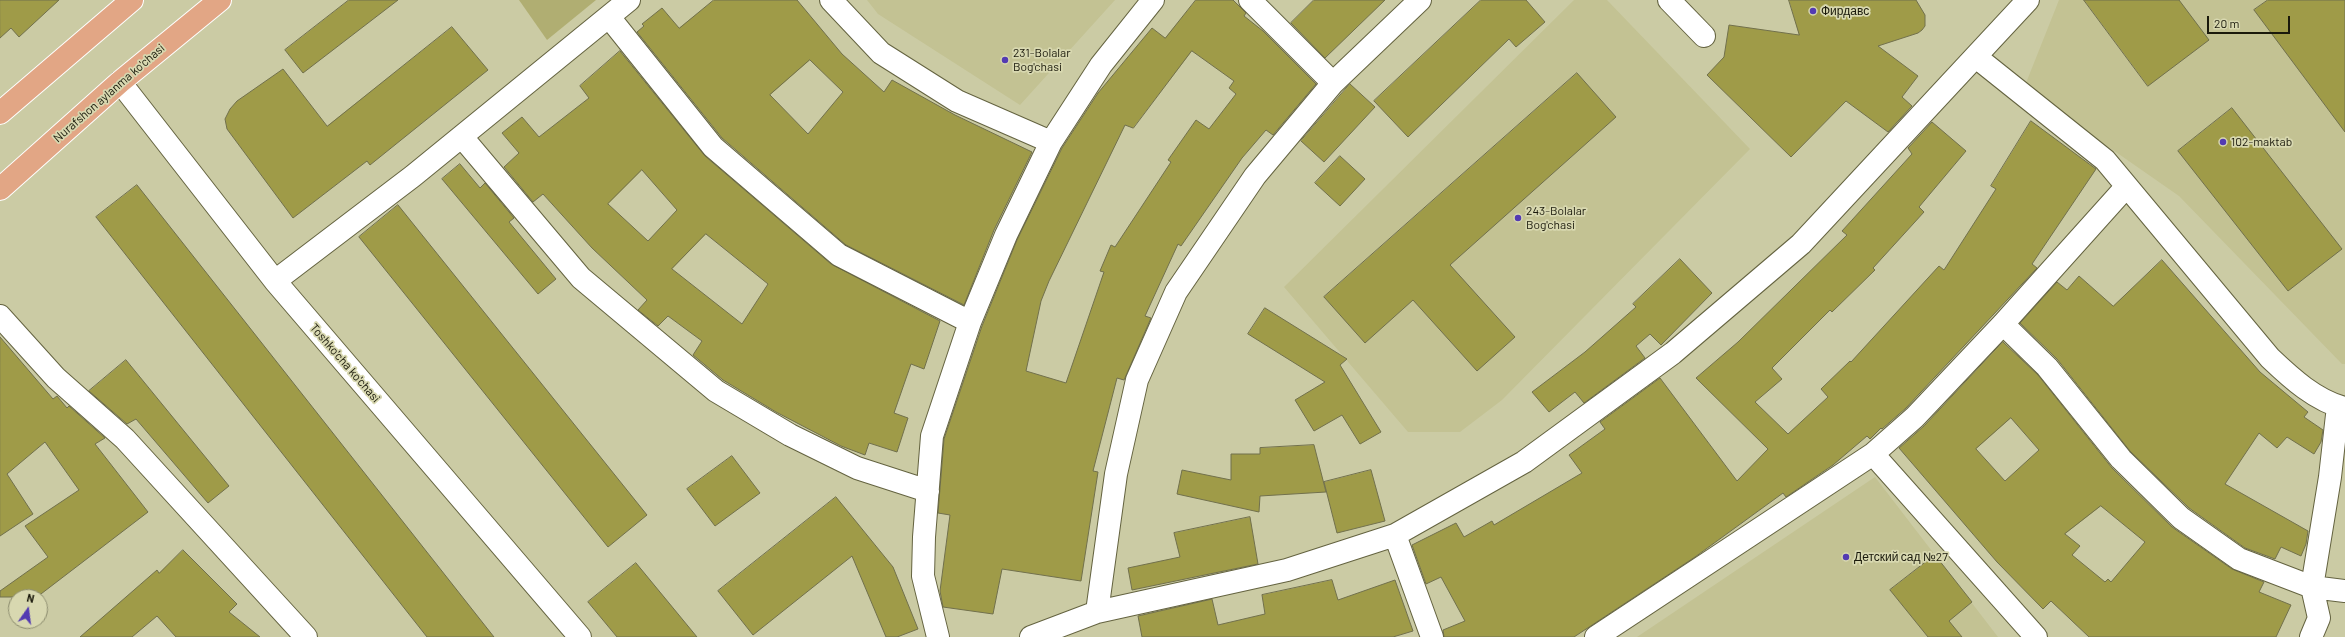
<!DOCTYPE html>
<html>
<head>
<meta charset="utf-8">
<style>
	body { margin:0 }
	#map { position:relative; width:2345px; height:637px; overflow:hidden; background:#cbcba4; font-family:Barlow,sans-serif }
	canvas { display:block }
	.north { position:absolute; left:8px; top:589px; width:40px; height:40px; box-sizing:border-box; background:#d8d8b0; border:1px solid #8c8c6e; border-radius:50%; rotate:14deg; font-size:11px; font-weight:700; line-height:16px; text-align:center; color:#1a190b }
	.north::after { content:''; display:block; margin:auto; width:14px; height:18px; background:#533ab2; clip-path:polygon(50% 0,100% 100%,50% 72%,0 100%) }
	.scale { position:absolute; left:2207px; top:16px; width:83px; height:18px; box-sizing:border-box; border:2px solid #1a190b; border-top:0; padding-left:5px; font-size:12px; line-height:14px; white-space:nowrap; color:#1a190b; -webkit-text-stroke:3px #d8d8b0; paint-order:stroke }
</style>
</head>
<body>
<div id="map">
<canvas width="2345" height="637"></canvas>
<div class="north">N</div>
<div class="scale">20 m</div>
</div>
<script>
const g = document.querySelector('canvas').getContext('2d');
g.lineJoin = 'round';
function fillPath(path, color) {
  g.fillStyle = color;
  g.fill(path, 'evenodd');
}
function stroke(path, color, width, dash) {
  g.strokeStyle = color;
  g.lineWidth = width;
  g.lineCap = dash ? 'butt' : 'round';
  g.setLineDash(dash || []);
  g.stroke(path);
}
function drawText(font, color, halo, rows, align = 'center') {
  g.font = font + ' Barlow,sans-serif';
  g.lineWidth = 3.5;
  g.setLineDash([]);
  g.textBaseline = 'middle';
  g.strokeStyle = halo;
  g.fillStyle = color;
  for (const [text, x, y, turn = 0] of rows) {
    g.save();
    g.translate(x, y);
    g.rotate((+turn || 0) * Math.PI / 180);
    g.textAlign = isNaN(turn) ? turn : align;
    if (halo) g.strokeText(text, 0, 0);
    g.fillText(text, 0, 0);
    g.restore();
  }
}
fillPath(new Path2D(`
	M867,0H1115L1020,105L878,14Z
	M1574,0H1607L1750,149L1502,400L1460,432H1408L1284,287Z
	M2059,0H2345V364H2342L2179,196L2024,88Z
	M1875,477L1998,637H1637Z`), '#c3c293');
fillPath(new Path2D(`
	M519,0H596L547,40Z`), '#b0ae72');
const building = new Path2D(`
	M0,0H59L19,37L11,28L0,38Z
	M349,0H398L303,73L285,50Z
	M714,0H797L842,54L884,92L892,80L955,115L1032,152L994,230L964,305L846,245L722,138L637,32L644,26L642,24L662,8L679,28ZM810,60L843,92L808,134L770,95Z
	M1196,0H1233L1246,13L1244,16L1263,31L1316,84L1273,135L1266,130L1242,158L1181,246L1178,244L1145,316L1151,318L1124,380L1117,378L1093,471L1098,472L1081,581L1002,569L993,614L943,607L940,591L950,515L938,513L944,439L982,326L1017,240L1062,148L1098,93L1152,28L1165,38ZM1192,51L1234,81L1229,88L1236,94L1209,129L1196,120L1168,160L1171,162L1115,247L1111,245L1100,271L1104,272L1066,383L1026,371L1041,301L1049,281L1125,125L1133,128Z
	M1314,0H1385L1325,58L1291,23Z
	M1481,0H1526L1545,22L1516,47L1509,39L1408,137L1374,101Z
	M1789,0H1916L1925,15V26L1922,30L1918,33L1878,46L1918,76L1902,97L1912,106L1888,132L1846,101L1791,157L1707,75L1724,57L1729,25L1799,35Z
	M2084,0H2179L2209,40L2148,86Z
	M2268,0H2345V132L2254,10Z
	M452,27L488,70L370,165L367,161L293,218L227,129L225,119L230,109L237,101L283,69L327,126Z
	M620,51L705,156L831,264L940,321L924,369L911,364L894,413L908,418L897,452L869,443L865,455L841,446L776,412L723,380L693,355L702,341L668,316L658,326L638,310L647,300L592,248L543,194L533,202L504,167L519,153L502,133L522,117L539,137L589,98L580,86ZM642,170L677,210L648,241L608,204ZM706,234L768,284L742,324L672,269Z
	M1577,73L1616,117L1450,265L1515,337L1477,371L1413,300L1365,343L1324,297Z
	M1350,84L1375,107L1324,162L1301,141Z
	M2232,108L2342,249L2288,291L2178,151Z
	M2031,121L2096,169L2032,264L2037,268L1906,408L1882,429L1881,428L1870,439L1867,436L1833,465L1786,497L1783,493L1695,557L1574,637H1444L1443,630L1465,621L1441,577L1426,584L1412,545L1456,523L1464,537L1492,521L1494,525L1582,473L1569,455L1605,429L1600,422L1660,378L1737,481L1768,449L1696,378L1738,342L1847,235L1842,231L1912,154L1908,148L1932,122L1966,151L1919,207L1924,212L1873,268L1875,270L1832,312L1830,310L1772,368L1782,379L1755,402L1788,434L1828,397L1821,389L1850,361L1851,362L1939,266L1944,270L1996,189L1991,186Z
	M1340,156L1365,179L1340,206L1315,183Z
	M460,164L480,188L485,183L514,218L509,222L556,279L538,294L442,179Z
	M137,185L494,637H427L96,217Z
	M398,205L647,515L608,547L359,237Z
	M1680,259L1712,293L1661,345L1650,334L1636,346L1645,358L1584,403L1575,392L1549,412L1532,392L1585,352L1636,307L1633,304Z
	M2162,260L2260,372L2308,412L2304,417L2323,430L2321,442L2314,454L2287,437L2277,448L2259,433L2225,484L2308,531L2306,544L2301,556L2281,547L2275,559L2245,548L2189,508L2130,451L2057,359L2020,323L2057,282L2067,290L2079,276L2113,306Z
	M1265,308L1347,359L1340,365L1381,432L1360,444L1342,415L1314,431L1295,400L1325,382L1248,334Z
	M0,337L53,399L57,396L67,408L69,406L105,438L95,444L148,512L37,597H0V591L48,557L25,526L79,490L45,442L7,474L33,514L0,536Z
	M2003,342L2038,375L2112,468L2172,527L2232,569L2264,582L2259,592L2291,605L2276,637H2089L2051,601L2043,609L1997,562L1899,448L1924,426ZM2011,418L2039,450L2005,481L1976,449ZM2101,506L2145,542L2111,582L2108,579L2105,582L2072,555L2080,546L2065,534Z
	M126,360L229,486L208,503L136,419L127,424L89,391Z
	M1314,445L1326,492L1260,496L1259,512L1177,494L1182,470L1231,480V454H1260V448Z
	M732,456L760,493L715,526L687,489Z
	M1371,470L1385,521L1337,533L1324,482Z
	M836,497L893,567L918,629L897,637H886L852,556L753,635L718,591Z
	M1250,517L1258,564L1132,590L1128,568L1180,557L1174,533Z
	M183,550L237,604L229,612L260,637H176L157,616L132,637H80L157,570L159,573Z
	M1935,555L1972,602L1949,621L1962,637H1928L1890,590Z
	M636,563L697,637H617L588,602Z
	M1332,580L1338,600L1395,580L1413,631L1393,637H1142L1138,616L1212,599L1218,625L1265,614L1262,595Z`);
fillPath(building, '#9f9b48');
stroke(building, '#71704c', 1);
const street = new Path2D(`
	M831,0L881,53L957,101L1051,142
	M1250,0L1333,83
	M1669,0L1704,36
	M609,17L713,147L839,255L970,322
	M1976,57L2105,160L2270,358C2291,378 2316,401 2345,408
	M120,82L275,281L580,637
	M462,137L581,278L716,391L790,435L857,468L928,491
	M275,281L413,176L629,0
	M0,316L56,378L125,439L306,637
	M2003,324L2047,367L2121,459L2181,518L2239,559L2312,587L2345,591
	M1873,454L2036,637
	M1395,535L1432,637
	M1097,612L1116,474L1137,380L1176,292L1255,176L1333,83L1420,0
	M938,637L923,576L924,537L932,436L970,322L1006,235L1051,142L1101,65L1153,0
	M1031,637L1097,612L1287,570L1395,535L1524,462L1673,353L1801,244L2028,0
	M1596,637L1873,454L1915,417L2003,324L2126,187
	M2311,637L2319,618L2312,587L2330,477L2338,406`);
const primary = new Path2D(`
	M0,113L132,0
	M0,189L120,82L220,0`);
stroke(street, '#646340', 24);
stroke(primary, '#fff', 24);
stroke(street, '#fff', 22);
stroke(primary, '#e2a685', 22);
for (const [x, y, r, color] of [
	[1813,11,4,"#533ab2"],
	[1005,60,4,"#533ab2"],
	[2223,142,4,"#533ab2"],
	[1518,218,4,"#533ab2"],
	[1846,557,4,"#533ab2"]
]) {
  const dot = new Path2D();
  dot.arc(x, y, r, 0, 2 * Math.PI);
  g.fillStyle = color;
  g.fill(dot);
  stroke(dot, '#d8d8b0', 1.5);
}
drawText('12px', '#1a190b', '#d8d8b0', [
	["Фирдавс",1821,11],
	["231-Bolalar",1013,53],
	["Bog'chasi",1013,67],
	["102-maktab",2231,142],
	["243-Bolalar",1526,211],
	["Bog'chasi",1526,225],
	["Детский сад №27",1854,557]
], 'left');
drawText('12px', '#1a190b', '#d8d8b0', [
	["Nurafshon aylanma ko'chasi",109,93,-41],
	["Toshko'cha ko'chasi",345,363,49]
]);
</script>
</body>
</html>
